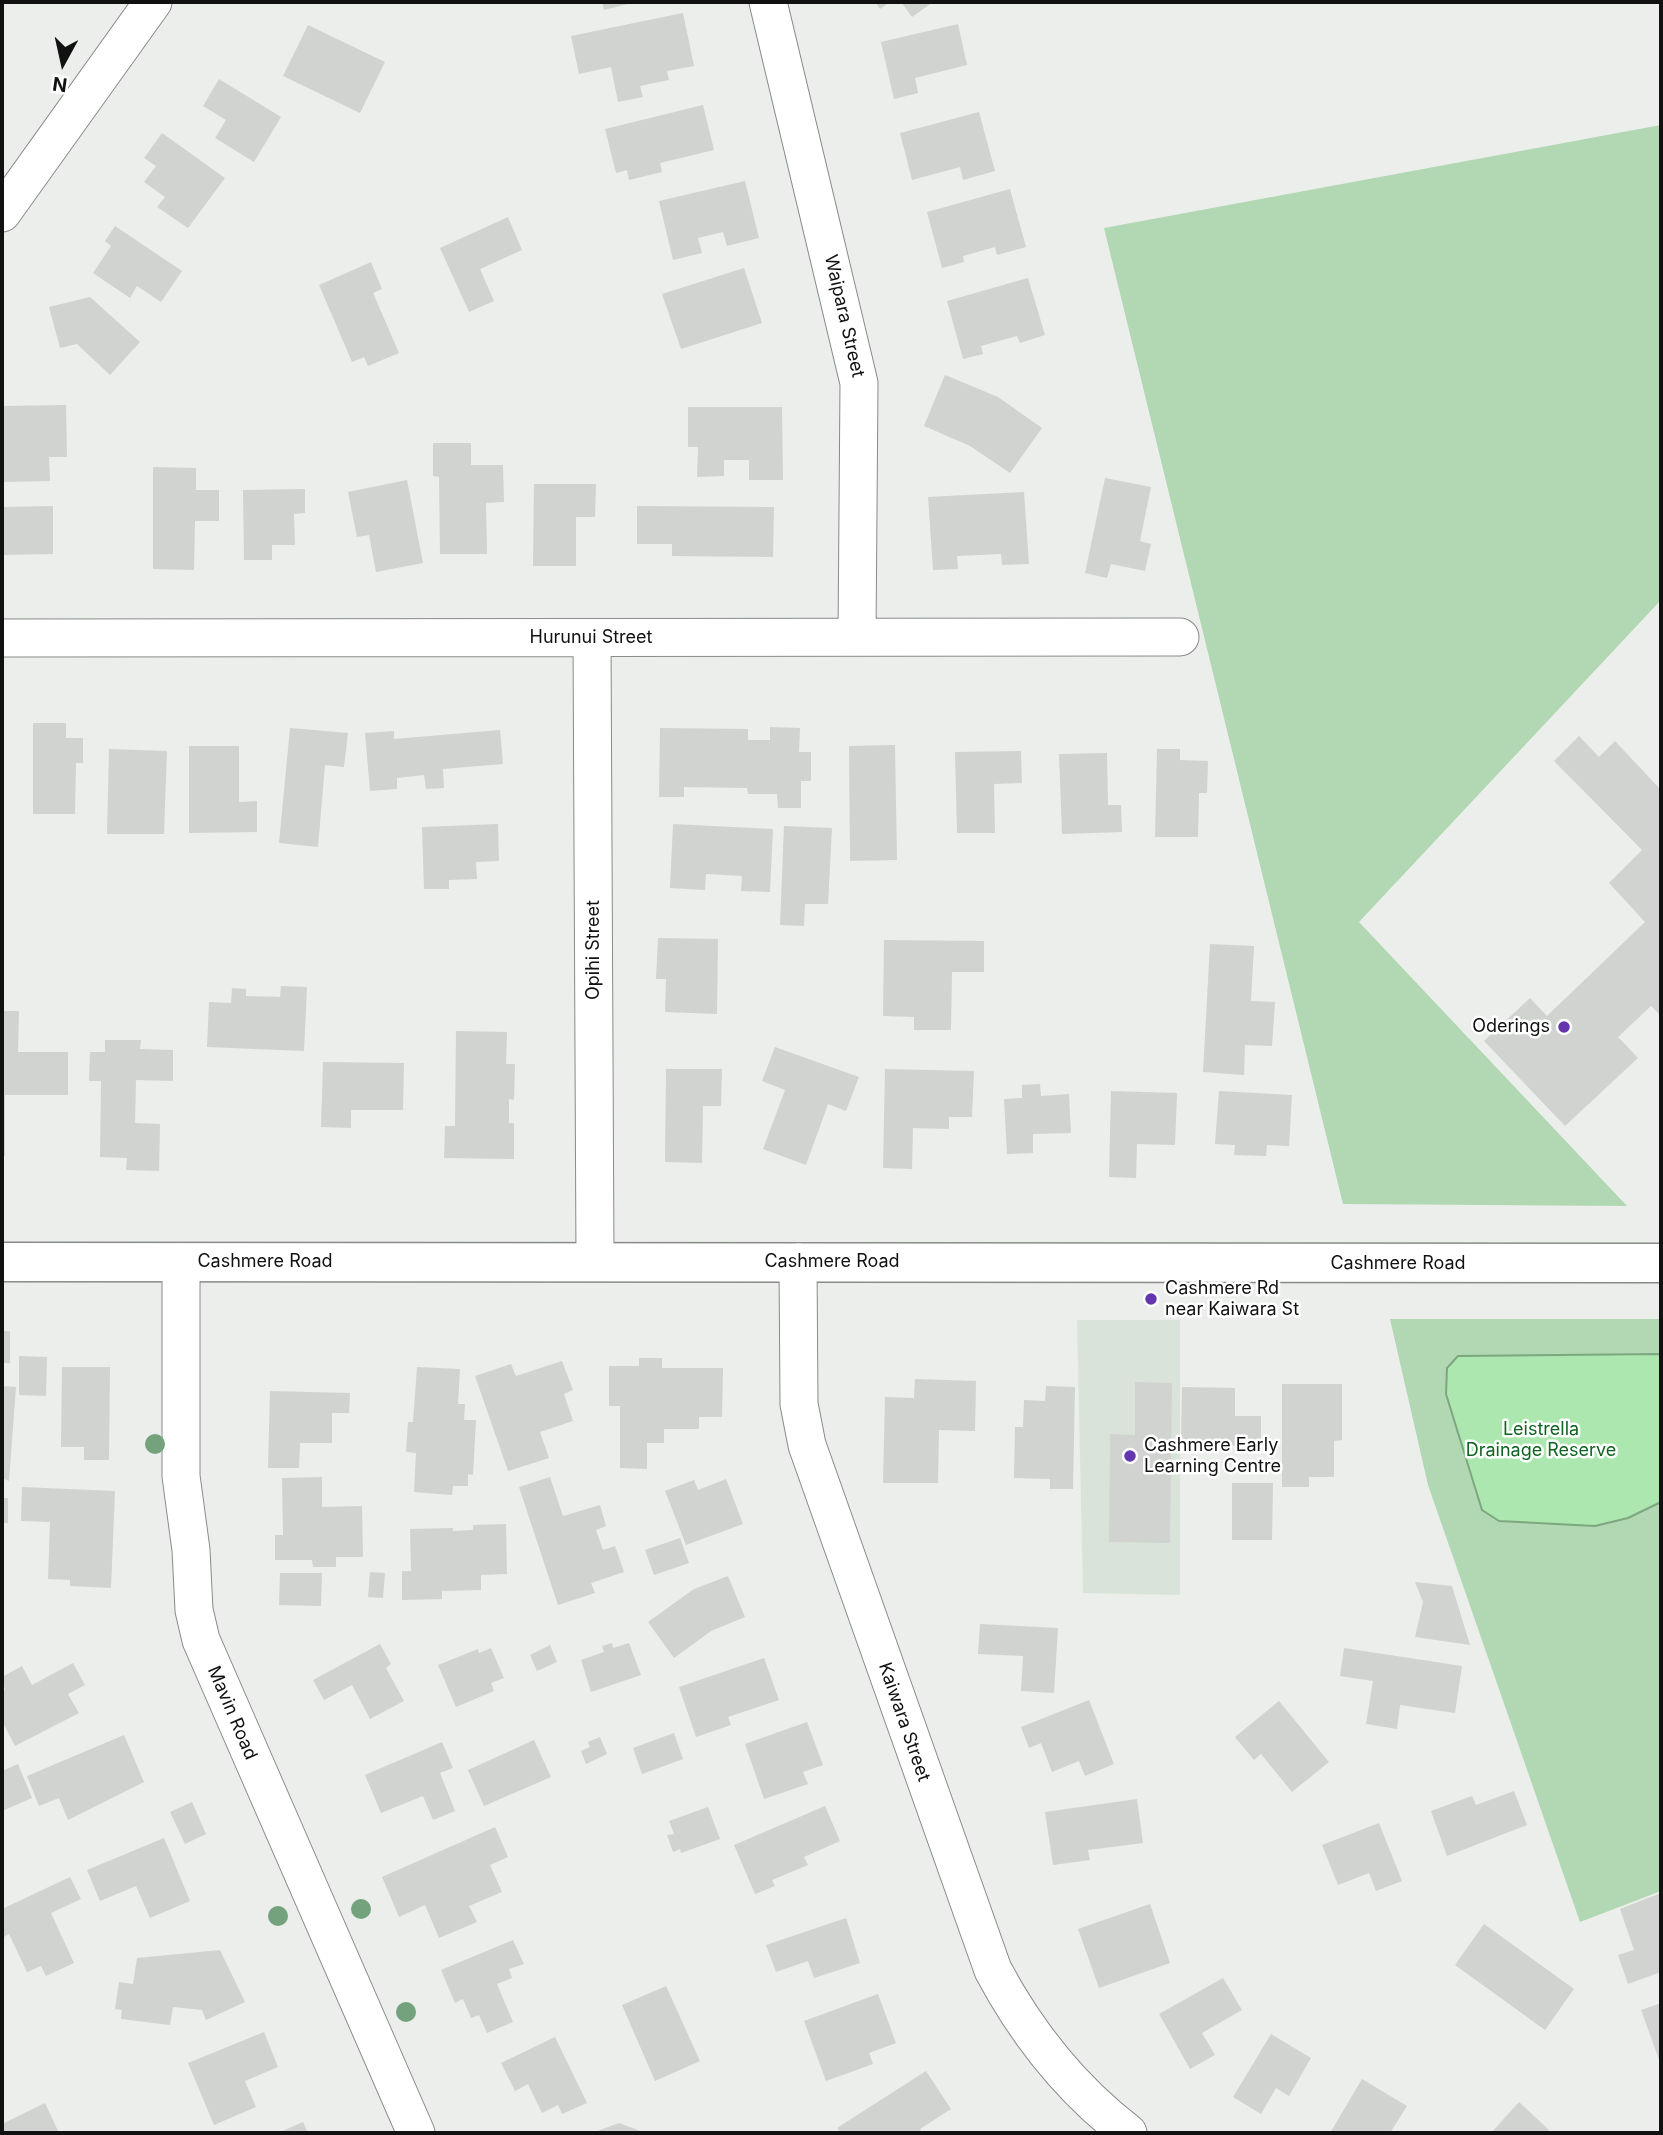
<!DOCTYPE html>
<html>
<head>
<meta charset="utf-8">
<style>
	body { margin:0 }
	#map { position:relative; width:1663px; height:2135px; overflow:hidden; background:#ebeeeb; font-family:Inter,sans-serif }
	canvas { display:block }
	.frame { position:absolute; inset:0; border:4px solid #101110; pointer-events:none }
	.north { position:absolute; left:28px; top:28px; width:70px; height:70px; -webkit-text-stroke:5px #fff; paint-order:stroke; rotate:188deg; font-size:19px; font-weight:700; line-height:28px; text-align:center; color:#101110 }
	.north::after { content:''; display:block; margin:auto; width:24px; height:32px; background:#101110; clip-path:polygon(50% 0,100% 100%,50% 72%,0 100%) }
</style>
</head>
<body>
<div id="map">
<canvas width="1663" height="2135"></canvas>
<div class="frame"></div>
<div class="north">N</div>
</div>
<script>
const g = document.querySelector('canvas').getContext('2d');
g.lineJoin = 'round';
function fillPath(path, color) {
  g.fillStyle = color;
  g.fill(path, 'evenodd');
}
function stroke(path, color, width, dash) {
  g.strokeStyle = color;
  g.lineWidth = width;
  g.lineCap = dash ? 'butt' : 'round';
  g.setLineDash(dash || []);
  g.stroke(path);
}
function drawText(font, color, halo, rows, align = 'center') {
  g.font = font + ' Inter,sans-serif';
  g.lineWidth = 5;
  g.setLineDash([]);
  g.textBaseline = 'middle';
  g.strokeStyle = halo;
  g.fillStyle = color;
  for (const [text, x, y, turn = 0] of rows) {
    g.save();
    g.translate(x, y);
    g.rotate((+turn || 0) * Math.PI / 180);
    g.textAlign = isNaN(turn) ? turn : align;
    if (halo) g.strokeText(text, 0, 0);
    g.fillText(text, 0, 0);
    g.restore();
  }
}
fillPath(new Path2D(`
	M1077,1320H1180V1595L1083,1593Z`), '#dae3da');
fillPath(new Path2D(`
	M1661,125V600L1359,922L1627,1206L1343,1204L1104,228Z
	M1390,1319H1661V1891L1580,1922L1428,1485Z`), '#b1d8b2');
const water = new Path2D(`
	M1661,1354V1502L1628,1518L1595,1526L1499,1521L1482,1510L1446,1394L1447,1368L1458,1356Z`);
fillPath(water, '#ace7af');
stroke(water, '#7da77f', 2);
fillPath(new Path2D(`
	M602,2H627L628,4L604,10Z
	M875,2H890L880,9Z
	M901,2H933L912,17Z
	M683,13L694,66L667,71L669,80L640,86L643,97L618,102L611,67L579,74L571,36Z
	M958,24L967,65L915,78L918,93L894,99L881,42Z
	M308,25L385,62L360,113L283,76Z
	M219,79L281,117L254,162L215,138L226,120L203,106Z
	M703,105L714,150L660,163L662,172L629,180L627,170L616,173L605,129Z
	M979,112L995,171L963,180L960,167L912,180L900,133Z
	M162,133L225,178L188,228L157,207L165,197L144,182L156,166L144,158Z
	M745,181L759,238L727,246L723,232L698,238L702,253L673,260L659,201Z
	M1010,189L1026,247L997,255L995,247L963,256L964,262L942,268L927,212Z
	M508,217L522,250L480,269L494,301L469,312L440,248Z
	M115,226L182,271L161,302L137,286L130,298L93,273L111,246L105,241Z
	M371,262L382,289L373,293L399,353L368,366L364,357L352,362L319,285Z
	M744,268L762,323L681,349L662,294Z
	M1028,278L1045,335L1020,343L1017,336L981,346L983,354L963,359L947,301Z
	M90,297L140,342L110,375L77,344L60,348L49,307Z
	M945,375L998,397L1042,428L1010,473L970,446L924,426Z
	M66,405L67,457H49L50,481L2,482V406Z
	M688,407H782L783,480H749V460H724V476L697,477L698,447H688Z
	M433,443H471V465H503L504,502L486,503L487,554H440L439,477L433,476Z
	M153,467L196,468V490H219V521H195L194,570L153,569Z
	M1105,478L1151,487L1140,541L1151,544L1145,571L1111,564L1107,578L1085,573Z
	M407,480L423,563L376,572L369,535L357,537L348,492Z
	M534,484H596L595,517H576V566H533Z
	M305,489V513L294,514L295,545H272V560H244L243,490Z
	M1024,492L1029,564L1002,565L1001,554L957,556L958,569L933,570L928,497Z
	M53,506V554L2,555V507Z
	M637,506L774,507L773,557L672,556V544H637Z
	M33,723H66V738H83V763H76L75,814H33Z
	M770,727L800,728L799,752H811V781H801V808H778L777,794H748L747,788L684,787V797H659L660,728L748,729V740H770Z
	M290,728L348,733L344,767L325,765L318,847L279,843Z
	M500,730L503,764L443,769L444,788L426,789L424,775L397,778V789L370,791L365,733L394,731V739Z
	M1579,736L1599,757L1615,741L1661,790V1016L1651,1006L1618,1037L1638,1058L1565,1126L1484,1041L1530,998L1547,1016L1645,922L1609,883L1642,850L1554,761Z
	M895,745L897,860L850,861L849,746Z
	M189,746H239V802L257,801V832L189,833Z
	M109,749L167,751L164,834H107Z
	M1157,749H1180V760L1208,761L1207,793H1199L1198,837H1155Z
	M1021,751L1022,783L994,784L995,833H957L955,752Z
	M1107,753L1108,805H1121L1122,832L1062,834L1059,754Z
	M498,824L499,861L476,862L477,879L449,880V889H424L422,827Z
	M673,824L773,829L770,892L741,891L742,876L706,874L705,890L670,888Z
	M784,826L832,828L828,904H805L804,926L780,925Z
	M658,938L718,939L717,1014L665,1012L666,979H656Z
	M884,940L984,941V972H952L951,1030H914V1017L883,1016Z
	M1210,944L1254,946L1251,1001L1275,1002L1272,1046L1245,1045L1244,1075L1203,1072Z
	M281,986L307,987L304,1051L207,1047L209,1002L231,1003L232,988L246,989V996L280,997Z
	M2,1011H19L18,1052H68V1095H5V1156L2,1155Z
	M456,1031L507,1032L506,1064H515L514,1100L509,1099V1123H514V1159L444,1158L445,1126H455Z
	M105,1040H141L140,1049L173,1050V1081L136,1080L135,1123L160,1124L159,1171L126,1170L127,1158L100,1157L101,1081H89L90,1052H105Z
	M775,1047L859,1077L846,1111L828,1104L806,1165L763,1149L785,1090L762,1081Z
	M323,1062L404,1063L403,1110H351V1128L321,1127Z
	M666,1069H722L721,1106H703L702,1163L665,1162Z
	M885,1069L974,1071L972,1117H949V1129L913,1128L912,1169L883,1168Z
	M1040,1084L1041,1096L1069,1094L1071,1133L1033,1134V1153L1007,1154L1004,1099L1022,1098V1085Z
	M1111,1091L1177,1093L1175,1145L1137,1144L1136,1178L1109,1177Z
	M1219,1091L1292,1095L1289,1146L1267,1145L1266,1156L1234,1155L1235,1145L1215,1144Z
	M2,1331H10V1363H2Z
	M19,1356L47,1357L46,1396L19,1395Z
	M639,1358H662V1368H723L722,1417H699V1429H664V1443H647V1469L620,1468V1406H609V1366H639Z
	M562,1361L573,1390L564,1394L573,1421L540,1432L549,1458L508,1471L475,1376L511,1364L516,1376Z
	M62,1367H110L109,1460H84V1447H61Z
	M417,1367L460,1369L458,1404H465L464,1420H476L473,1475L468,1474V1486H453L452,1495L414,1492L416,1453L406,1452L408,1422H413Z
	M915,1379L976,1381L975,1431L939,1430L938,1483H883L885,1397L914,1398Z
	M1135,1382L1172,1383L1170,1543L1109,1542L1110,1434L1135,1435Z
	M1282,1384H1342V1440L1334,1441V1477H1309V1487H1282Z
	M2,1386L16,1387L9,1481L2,1478Z
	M1046,1386L1075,1387L1073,1489H1050V1479L1014,1478L1015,1427H1023L1024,1400L1045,1401Z
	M1182,1387L1235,1388V1416H1261V1446L1181,1445Z
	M270,1391L350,1393L349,1413H332V1443H300L299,1468H268Z
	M322,1477V1507L362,1506L363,1557H336V1567H313L312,1560H275V1535H283L282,1478Z
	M550,1477L563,1516L600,1505L606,1526L596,1530L603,1550L615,1546L624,1572L591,1583L595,1593L558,1605L519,1487Z
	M726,1479L743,1524L686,1545L665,1491L694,1480L698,1490Z
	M1232,1483H1273L1272,1540H1232Z
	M22,1487L115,1491L111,1588L70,1586V1580L48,1579L50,1522L21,1521Z
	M2,1498H8V1523H2Z
	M506,1524L507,1574L481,1575V1590L442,1591V1599L402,1600V1571H411L410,1529L453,1528V1531L473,1530V1525Z
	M680,1538L689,1563L654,1575L645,1550Z
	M370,1572L385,1573L383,1598L368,1597Z
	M280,1573H322L321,1606L279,1605Z
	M728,1576L745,1617L711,1631L674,1658L648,1622L694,1589Z
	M1415,1582L1452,1586L1470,1645L1415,1637L1423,1602Z
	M980,1624L1058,1628L1054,1693L1021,1691L1023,1656L978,1654Z
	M612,1643L613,1648L629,1643L641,1675L591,1692L581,1660L604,1652L602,1646Z
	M380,1644L391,1664L386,1668L404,1701L370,1719L352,1685L324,1700L313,1680Z
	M550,1645L557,1662L537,1671L530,1655Z
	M491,1648L504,1678L491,1683L494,1691L456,1707L438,1665L478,1649L479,1653Z
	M1344,1648L1462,1666L1455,1713L1400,1705L1397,1729L1366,1724L1373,1681L1340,1676Z
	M764,1658L779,1700L728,1717L731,1725L696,1737L679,1687Z
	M73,1663L85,1685L68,1694L79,1713L15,1746L2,1721V1691L5,1690L2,1677L22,1666L32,1685Z
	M1089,1700L1114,1764L1085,1776L1079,1761L1052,1772L1041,1743L1029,1748L1021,1727Z
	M1279,1701L1329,1762L1292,1792L1261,1754L1254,1760L1235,1737Z
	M807,1722L823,1765L803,1772L808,1784L764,1799L745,1744Z
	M674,1733L683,1759L642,1774L633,1748Z
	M124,1735L144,1782L68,1820L59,1798L39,1806L27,1776Z
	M600,1737L607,1754L586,1764L581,1751L590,1747L588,1742Z
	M534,1740L551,1777L484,1806L468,1770Z
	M442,1742L453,1768L440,1773L455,1811L433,1820L423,1796L381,1813L365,1775Z
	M18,1764L32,1798L2,1811V1771Z
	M1514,1791L1527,1825L1447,1856L1431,1811L1472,1796L1476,1805Z
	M1137,1799L1143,1843L1088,1850L1090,1860L1053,1865L1045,1812Z
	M192,1802L206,1834L185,1844L170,1812Z
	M825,1806L840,1841L804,1857L808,1865L772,1880L775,1886L755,1894L734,1845Z
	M708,1807L720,1839L681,1853L680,1849L673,1852L667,1835L674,1834L669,1821Z
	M1379,1823L1402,1881L1376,1891L1369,1873L1338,1885L1322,1845Z
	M495,1827L508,1857L490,1865L502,1892L469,1906L477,1922L439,1938L425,1905L399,1917L382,1877Z
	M164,1838L190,1901L150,1918L136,1886L100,1901L87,1870Z
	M70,1877L81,1899L51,1913L74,1963L46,1976L41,1966L27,1972L9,1934L2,1938V1909Z
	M1661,1893V1972L1628,1984L1618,1955L1634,1950L1620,1909Z
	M1150,1904L1170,1963L1099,1988L1078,1929Z
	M846,1918L860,1963L814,1978L808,1961L776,1972L766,1945Z
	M1484,1924L1574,1989L1545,2030L1455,1965Z
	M513,1940L524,1964L509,1969L512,1978L497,1984L513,2022L487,2033L479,2015L471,2018L463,1999L455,2003L441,1970Z
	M220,1950L245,2002L206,2020L202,2010L173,2007L170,2025L121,2019L122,2010L115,2009L119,1982L133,1984L137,1958Z
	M1223,1978L1242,2010L1202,2033L1215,2055L1190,2069L1159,2014Z
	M666,1986L700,2061L655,2081L622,2005Z
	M878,1994L896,2043L869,2053L873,2064L826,2081L804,2021Z
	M1661,2003V2065L1641,2010Z
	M264,2032L278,2067L245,2081L256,2107L214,2125L188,2063Z
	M1271,2034L1311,2058L1289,2096L1276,2088L1261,2114L1233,2097Z
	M555,2037L587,2103L562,2114L558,2105L542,2113L528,2084L515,2091L501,2063Z
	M926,2071L951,2109L920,2129L922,2133H841L837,2128Z
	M1362,2079L1407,2106L1390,2133H1330Z
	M1519,2102L1549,2130L1546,2133H1491Z
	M45,2103L59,2133H2V2124Z
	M303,2122L308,2133H278Z
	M619,2123L646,2133H592Z`), '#d0d3d0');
const minor = new Path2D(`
	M768,2L859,383L857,637
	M2,213L153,2
	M2,638L1180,637
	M592,638L595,1262
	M181,1262V1476L191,1550L194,1610L201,1640L416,2133
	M798,1262L799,1404L807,1445L993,1970C1027,2034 1071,2089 1128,2133`);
const secondary = new Path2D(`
	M2,1262L1661,1263`);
stroke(minor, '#888b88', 39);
stroke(secondary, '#888b88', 41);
stroke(minor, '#fff', 37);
stroke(secondary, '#fff', 38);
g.fillStyle = '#73a27c';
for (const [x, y] of [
	[155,1444],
	[361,1909],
	[278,1916],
	[406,2012]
]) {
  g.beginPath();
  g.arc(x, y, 10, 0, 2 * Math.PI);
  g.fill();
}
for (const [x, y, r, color] of [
	[1564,1027,7,"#6437af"],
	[1151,1299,7,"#6437af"],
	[1130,1456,7,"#6437af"]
]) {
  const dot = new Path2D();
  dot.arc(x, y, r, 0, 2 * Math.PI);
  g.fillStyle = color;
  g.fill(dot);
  stroke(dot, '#fff', 2.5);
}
drawText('18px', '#101110', '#fff', [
	["Waipara Street",844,316,77],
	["Hurunui Street",591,638],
	["Opihi Street",594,950,-90],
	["Cashmere Road",265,1262],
	["Cashmere Road",832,1262],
	["Cashmere Road",1398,1264],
	["Mavin Road",232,1713,67],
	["Kaiwara Street",904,1722,71]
]);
drawText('18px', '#101110', '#fff', [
	["Oderings",1550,1027,"right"],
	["Cashmere Rd",1165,1289],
	["near Kaiwara St",1165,1310],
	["Cashmere Early",1144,1446],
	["Learning Centre",1144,1467]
], 'left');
drawText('18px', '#106421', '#fff', [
	["Leistrella",1541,1430],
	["Drainage Reserve",1541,1451]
]);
</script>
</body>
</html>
